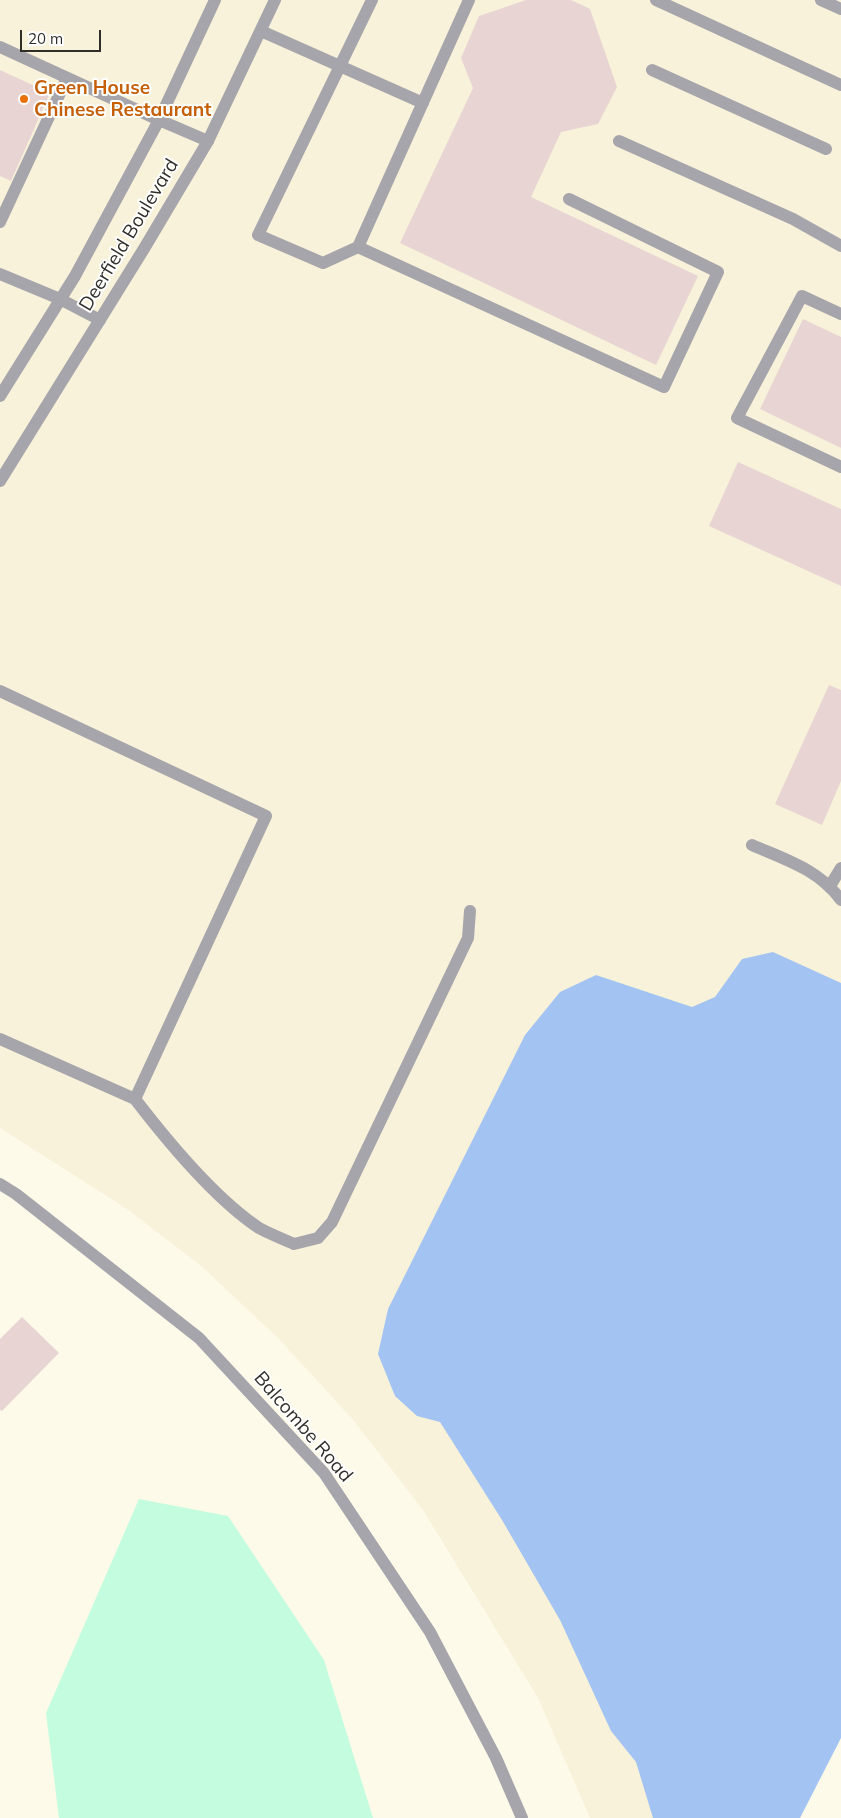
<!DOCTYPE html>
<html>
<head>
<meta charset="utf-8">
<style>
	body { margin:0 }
	#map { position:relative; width:841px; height:1818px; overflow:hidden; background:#fefaea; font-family:Mulish,sans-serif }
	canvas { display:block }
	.scale { position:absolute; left:20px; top:30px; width:81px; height:22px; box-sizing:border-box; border:2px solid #302e28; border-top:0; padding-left:6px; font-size:15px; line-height:18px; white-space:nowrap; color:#302e28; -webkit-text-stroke:4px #fff; paint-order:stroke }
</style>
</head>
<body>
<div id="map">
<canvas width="841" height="1818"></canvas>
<div class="scale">20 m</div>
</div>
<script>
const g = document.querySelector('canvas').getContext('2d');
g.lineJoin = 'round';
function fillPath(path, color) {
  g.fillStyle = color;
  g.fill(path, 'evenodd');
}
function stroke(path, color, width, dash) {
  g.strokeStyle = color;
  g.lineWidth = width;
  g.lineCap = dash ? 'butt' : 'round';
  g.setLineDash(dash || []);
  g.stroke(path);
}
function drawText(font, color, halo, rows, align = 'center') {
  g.font = font + ' Mulish,sans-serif';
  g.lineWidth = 4;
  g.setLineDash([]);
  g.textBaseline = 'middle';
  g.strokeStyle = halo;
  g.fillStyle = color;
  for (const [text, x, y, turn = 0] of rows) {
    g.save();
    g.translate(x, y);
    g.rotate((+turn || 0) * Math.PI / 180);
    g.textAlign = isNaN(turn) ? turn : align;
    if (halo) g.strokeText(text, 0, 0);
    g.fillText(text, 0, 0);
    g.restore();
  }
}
fillPath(new Path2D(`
	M0,0H841V1520L668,1818H590L538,1698L423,1510L354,1421L278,1338L200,1265L127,1209L0,1128Z`), '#f8f2da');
fillPath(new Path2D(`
	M139,1499L228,1516L324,1660L373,1818H59L46,1713Z`), '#c3fcde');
fillPath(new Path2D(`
	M773,952L841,983V1738L800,1818H653L636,1762L611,1731L560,1620L502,1520L440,1422L417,1416L395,1396L378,1354L388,1309L525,1035L560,992L596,975L692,1007L715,997L742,959Z`), '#a3c4f2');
fillPath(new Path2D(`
	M526,0H571L590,9L617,87L598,124L561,132L531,197L698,276L656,365L400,243L473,88L461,58L479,16Z
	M0,70L50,93L11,181L0,176Z
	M803,319L841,337V448L760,409Z
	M738,462L841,509V586L709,526Z
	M829,685L841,690V781L822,825L775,804Z
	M22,1317L59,1353L2,1411L0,1410V1339Z`), '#e8d5d3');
stroke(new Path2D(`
	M372,0L258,235L323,263L358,247L469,0
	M656,0L841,85
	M821,0L841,9
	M261,31L423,103
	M0,47L159,120
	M652,70L826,149
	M619,141L793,219L841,246
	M0,222L67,78
	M358,247L664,387L718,272L569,199
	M0,274L60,299L100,320
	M841,314L802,296L737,418L841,467
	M0,691L266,816L135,1099L0,1039
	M752,845C786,860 818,869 841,900
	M830,886L841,868
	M135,1099C168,1142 214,1198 259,1228C270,1234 283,1239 294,1244L318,1238L332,1222L468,938L470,911`), '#a7a5ac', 12);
stroke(new Path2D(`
	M159,120L208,141`), '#a7a5ac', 12);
stroke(new Path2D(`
	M0,396L75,276L159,120L215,0
	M0,481L145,247L208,141L275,0
	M0,1184L16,1194L199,1338L324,1473L430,1632L496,1758L522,1818`), '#a7a5ac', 12);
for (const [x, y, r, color] of [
	[24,99,5,"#e8710a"]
]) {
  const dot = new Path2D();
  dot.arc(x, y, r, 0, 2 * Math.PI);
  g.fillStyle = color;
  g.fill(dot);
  stroke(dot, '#fff', 2);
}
drawText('bold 19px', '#c56008', '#fff', [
	["Green House",34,88],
	["Chinese Restaurant",34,110]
], 'left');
drawText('19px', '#302e28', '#fff', [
	["Deerfield Boulevard",129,235,-59],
	["Balcombe Road",303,1427,49]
]);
</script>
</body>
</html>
